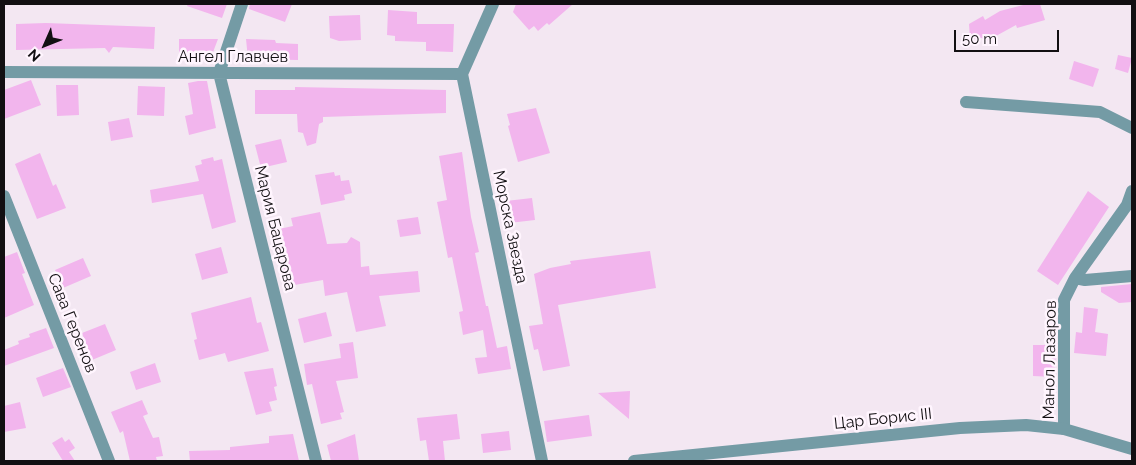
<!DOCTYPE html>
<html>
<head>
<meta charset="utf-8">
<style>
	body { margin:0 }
	#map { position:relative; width:1136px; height:465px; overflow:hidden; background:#f3e7f2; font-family:Raleway,sans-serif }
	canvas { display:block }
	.frame { position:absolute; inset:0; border:5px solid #120f12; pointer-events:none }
	.north { position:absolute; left:20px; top:20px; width:50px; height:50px; -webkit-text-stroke:4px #fff5fe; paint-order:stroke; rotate:226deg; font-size:14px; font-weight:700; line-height:20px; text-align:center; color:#120f12 }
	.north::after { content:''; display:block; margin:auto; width:18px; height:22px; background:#120f12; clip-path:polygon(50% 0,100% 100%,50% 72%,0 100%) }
	.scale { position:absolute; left:954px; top:30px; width:105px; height:22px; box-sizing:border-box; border:2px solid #120f12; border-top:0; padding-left:6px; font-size:15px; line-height:18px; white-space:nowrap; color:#120f12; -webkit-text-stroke:4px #fff5fe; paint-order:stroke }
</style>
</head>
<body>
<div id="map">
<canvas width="1136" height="465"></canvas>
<div class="frame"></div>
<div class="north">N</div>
<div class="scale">50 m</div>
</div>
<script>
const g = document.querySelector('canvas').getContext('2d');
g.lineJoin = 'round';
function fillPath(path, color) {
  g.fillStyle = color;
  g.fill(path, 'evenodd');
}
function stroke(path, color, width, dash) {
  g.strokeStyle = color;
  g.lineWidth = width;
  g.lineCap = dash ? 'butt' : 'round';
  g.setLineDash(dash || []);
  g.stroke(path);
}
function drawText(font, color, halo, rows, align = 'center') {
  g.font = font + ' Raleway,sans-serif';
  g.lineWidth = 5;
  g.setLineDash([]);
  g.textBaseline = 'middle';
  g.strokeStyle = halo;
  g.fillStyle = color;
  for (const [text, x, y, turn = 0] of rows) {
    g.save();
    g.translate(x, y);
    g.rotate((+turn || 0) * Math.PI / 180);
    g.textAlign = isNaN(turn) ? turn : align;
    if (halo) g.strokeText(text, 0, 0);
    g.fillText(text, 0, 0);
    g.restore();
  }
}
fillPath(new Path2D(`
	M188,4H227L222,18L187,6Z
	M250,4H292L285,22L249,9Z
	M516,4H573L549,25L547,23L538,31L534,26L529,30L513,12Z
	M1027,4H1040L1045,20L1017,28L1016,25L985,42L982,38L970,39L969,24L983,16L985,20L1000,11Z
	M388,10L417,12V24H454L453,52L426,51V42L395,41V36L387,35Z
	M360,15L361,40L339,41L330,38L329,16Z
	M46,23L155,27L154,49L113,47L109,53L105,48L16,50V24Z
	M179,39H218L210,60L179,59Z
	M246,39L275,40L276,43L298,44V60L248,59Z
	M1118,55L1132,58L1128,73L1115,69Z
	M1074,61L1099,69L1093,87L1069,79Z
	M31,80L41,105L4,119V90Z
	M198,81H207L216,128L189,135L185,116L193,114L188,83Z
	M56,85H78L79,115L57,116Z
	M138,86L165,87L164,116L137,115Z
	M295,87L446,90V113L323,117V122L319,124L316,143L307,146L303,133L298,132L297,114H255V90H295Z
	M536,108L550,153L518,162L508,126L510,125L507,114Z
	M129,118L133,137L111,141L108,122Z
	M281,139L287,162L261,168L255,145Z
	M462,152L471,217L479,252L475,253L486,306H488L497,348L507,346L511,369L478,374L475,358L487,357L483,330L463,335L459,312L463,311L452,257L448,258L437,202L447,200L439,156Z
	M40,153L53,186L56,184L66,208L37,219L15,164Z
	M213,157L214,161L222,159L236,222L212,229L203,194L152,203L150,190L199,181L195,166L202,164L201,160Z
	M334,172L335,176L340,175L341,181L349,180L352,193L344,195L345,200L321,205L315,175Z
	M1088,191L1109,207L1058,285L1037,271Z
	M532,198L535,220L509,223L506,201Z
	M320,212L327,244L347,243L351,237L360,242L361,267L369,266L370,275L418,271L420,292L379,296L386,326L356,332L347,292L325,296L323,280L283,287L279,261L286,259L279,229L293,226L291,218Z
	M418,217L421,234L400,237L397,220Z
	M221,247L228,273L202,280L195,254Z
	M650,251L656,288L558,305L570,366L543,371L538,349L534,350L529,326L543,324L534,274L550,268L571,264L570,261Z
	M17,252L25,273L22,274L34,305L4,318V257Z
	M83,258L91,276L63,288L55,270Z
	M1132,284V302L1119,303L1101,292V287Z
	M251,297L257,323L261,322L269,351L228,362L225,353L199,360L194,340L197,339L191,313Z
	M1084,307L1098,309L1095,332L1108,334L1106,356L1074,353L1076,332L1082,333Z
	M326,312L332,336L304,343L298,319Z
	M105,324L116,350L92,360L82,333Z
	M46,328L54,348L4,366V350L19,344L18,341L30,337L29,334Z
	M353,342L358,378L336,381L344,412L340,413L342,419L321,424L312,384L307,385L304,364L341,358L339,344Z
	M1033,345H1056L1055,377L1033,376Z
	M155,363L161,382L136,390L130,372Z
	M63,368L71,387L43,397L36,378Z
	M273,368L277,386L274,387L277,400L269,402L272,411L256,415L244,372Z
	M630,391L629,419L598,393Z
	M142,400L148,414L143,416L153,438L159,437L163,456L156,457L157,461H130L123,431L120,433L111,412Z
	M20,402L26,428L4,432V406Z
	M457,414L460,439L443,441L445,461H429L426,440L420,441L417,418Z
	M589,415L592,436L547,442L544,421Z
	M509,431L511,450L483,453L481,434Z
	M293,434L299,461H190L189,451L230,450V447L269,443V436Z
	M355,434L359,461H331L327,445Z
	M62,437L65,442L69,439L75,448L69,452L75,461H63L52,443Z`), '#f2b5ed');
stroke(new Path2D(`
	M242,4L219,73L316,461
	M493,4L462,74L542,461
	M4,72L462,74
	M966,102L1100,112L1132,128
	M4,196L109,461
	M1075,278L1085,280L1132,276
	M1064,429V300L1075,278L1127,205L1132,191`), '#749ba5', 12);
stroke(new Path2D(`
	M634,461L960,428L1026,425L1064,429L1132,449`), '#749ba5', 12);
drawText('16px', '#120f12', '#fff5fe', [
	["Ангел Главчев",233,57],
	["Морска Звезда",510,227,78],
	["Мария Бацарова",275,228,76],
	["Сава Геренов",72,323,68],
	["Манол Лазаров",1050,360,-89],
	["Цар Борис III",883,419,-6]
]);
</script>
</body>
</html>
